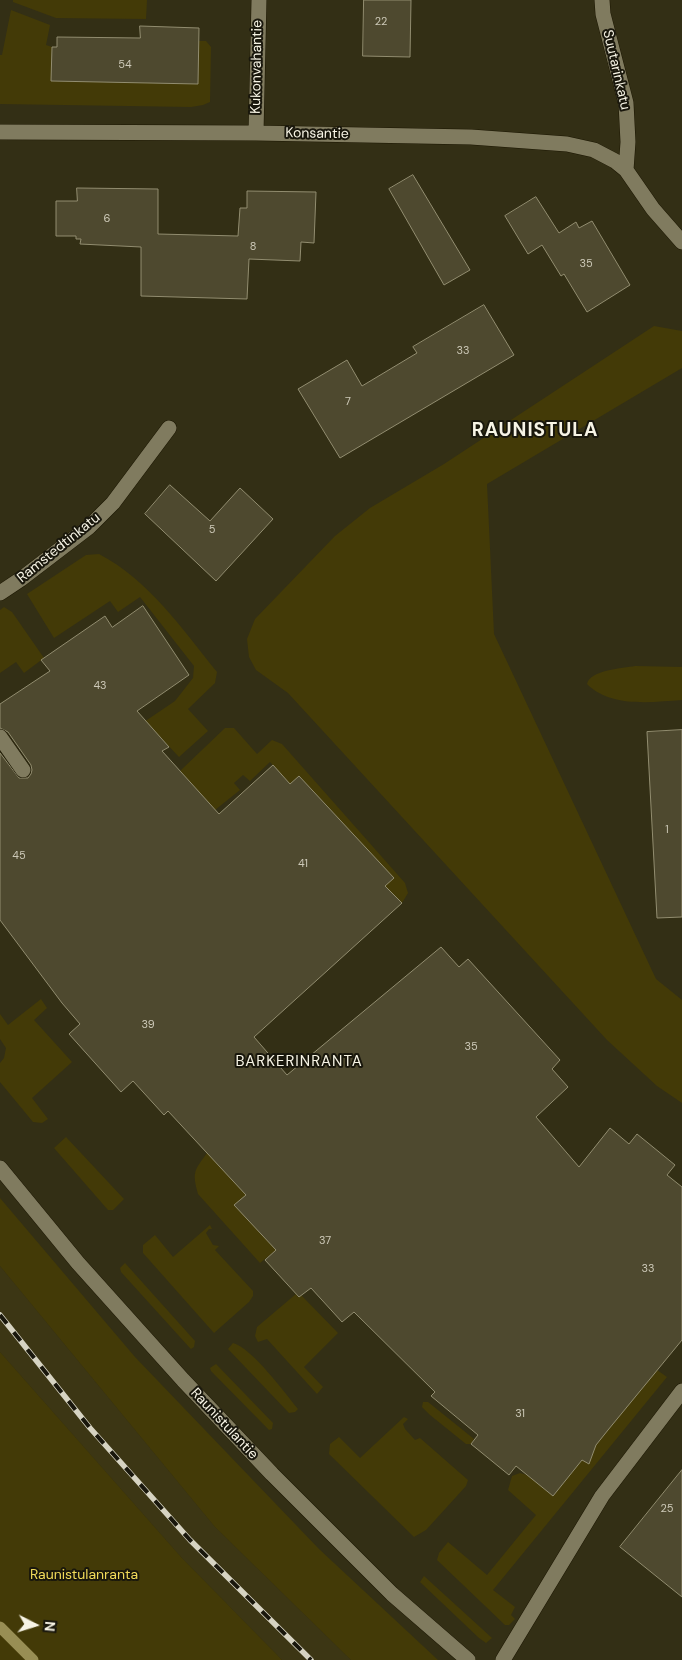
<!DOCTYPE html>
<html>
<head>
<meta charset="utf-8">
<style>
	body { margin:0 }
	#map { position:relative; width:682px; height:1660px; overflow:hidden; background:#332f15; font-family:"DM Sans",sans-serif }
	canvas { display:block }
	.north { position:absolute; left:10px; top:1600px; width:50px; height:50px; -webkit-text-stroke:4px #19170c; paint-order:stroke; rotate:95deg; font-size:14px; font-weight:700; line-height:20px; text-align:center; color:#f7f4e5 }
	.north::after { content:''; display:block; margin:auto; width:18px; height:22px; background:#f7f4e5; clip-path:polygon(50% 0,100% 100%,50% 72%,0 100%) }
</style>
</head>
<body>
<div id="map">
<canvas width="682" height="1660"></canvas>
<div class="north">N</div>
</div>
<script>
const g = document.querySelector('canvas').getContext('2d');
g.lineJoin = 'round';
function fillPath(path, color) {
  g.fillStyle = color;
  g.fill(path, 'evenodd');
}
function stroke(path, color, width, dash) {
  g.strokeStyle = color;
  g.lineWidth = width;
  g.lineCap = dash ? 'butt' : 'round';
  g.setLineDash(dash || []);
  g.stroke(path);
}
function drawText(font, color, halo, rows, align = 'center') {
  g.font = font + ' "DM Sans",sans-serif';
  g.lineWidth = 4;
  g.setLineDash([]);
  g.textBaseline = 'middle';
  g.strokeStyle = halo;
  g.fillStyle = color;
  for (const [text, x, y, turn = 0] of rows) {
    g.save();
    g.translate(x, y);
    g.rotate((+turn || 0) * Math.PI / 180);
    g.textAlign = isNaN(turn) ? turn : align;
    if (halo) g.strokeText(text, 0, 0);
    g.fillText(text, 0, 0);
    g.restore();
  }
}
fillPath(new Path2D(`
	M0,1266L215,1527L351,1660H282L181,1557L0,1352Z`), '#3c3614');
fillPath(new Path2D(`
	M13,0H147L146,19L56,18L13,2Z
	M11,10L50,25L46,45L52,47L51,81L198,84L199,41H206L211,47L210,102L203,105L191,107L0,104V55H2Z
	M654,326L682,331V368L487,484L494,634L656,979L682,1000V1103L657,1086L607,1040L288,693L256,670L249,657L247,639L255,619L335,536L370,508L444,464Z
	M99,554C149,580 183,630 217,672L215,683L188,709L208,731L179,757L163,740L141,724L175,701L193,678L194,666L140,597L118,612L110,601L54,638L27,594L86,555Z
	M4,607L12,612L44,658L24,673L16,662L0,673V610Z
	M635,666L682,667V700C652,702 611,708 587,684C590,670 623,668 635,666Z
	M225,728H234L257,754L272,740L282,744L405,883L408,893L402,903L385,886L333,812L299,776L290,784L270,762L250,781L243,775L234,783L240,790L215,810L180,771Z
	M41,999L47,1008L34,1020L72,1062L32,1098L48,1119L42,1123L33,1122L0,1082V1063L4,1058L6,1048L0,1039V1014L8,1025Z
	M66,1137L124,1199L113,1210H108L54,1148Z
	M207,1153L246,1195L235,1205L276,1250L260,1263L198,1194C192,1172 194,1171 207,1153Z
	M0,1198L135,1357L319,1549L438,1660H351L215,1527L0,1266Z
	M210,1225L212,1229H209L206,1233L213,1245L219,1246L215,1250L253,1291V1296L249,1302L214,1333L143,1253V1245L155,1235L173,1257Z
	M125,1263L195,1341L194,1347L191,1349L189,1347L121,1272L120,1268Z
	M296,1294L298,1297L301,1295L338,1333L304,1367L323,1387L317,1394L267,1339L258,1342L255,1336L257,1327Z
	M233,1343C253,1349 284,1392 298,1409L295,1412L289,1413L228,1349Z
	M0,1352L181,1557L282,1660H0Z
	M216,1364L273,1423L272,1429L269,1430L211,1371L210,1368Z
	M657,1370L667,1377L493,1590L515,1607L511,1615L515,1619L509,1625H505L437,1560L439,1553L448,1542L487,1575L536,1515L508,1490L512,1476L520,1473L527,1475L553,1496L582,1460L589,1463L595,1448L594,1446Z
	M423,1402H428L474,1439L471,1444H466L430,1415L422,1407Z
	M404,1417L408,1419L403,1424L405,1429L415,1440L420,1438L468,1480L466,1486L426,1530L414,1537L329,1454L330,1444L339,1437L360,1458Z
	M424,1576L492,1638L486,1643L479,1638L420,1582Z`), '#433a07');
stroke(new Path2D(`
	M0,1627L33,1660`), '#988e54', 11);
const building = new Path2D(`
	M364,0H411L410,57L363,56Z
	M140,26L199,28L198,84L51,81L52,47H57V37L140,38Z
	M413,175L470,270L444,285L389,189Z
	M77,188L158,189V234L238,236L240,208H247V191L316,192L314,243L301,242L300,261L249,259L247,299L141,296V247L80,244L81,239H76V236H56V201H77Z
	M536,197L559,233L576,222L579,228L592,221L630,285L587,312L564,274L561,276L542,245L528,254L505,216Z
	M484,305L514,355L340,458L298,389L347,360L362,386L417,353L413,347Z
	M170,485L210,521L240,488L273,519L216,581L145,514Z
	M143,606L189,675L137,711L169,747L162,751L219,814L273,765L290,784L299,776L394,878L385,886L402,903L254,1037L287,1075L441,947L459,967L468,959L560,1060L552,1069L568,1087L536,1117L579,1167L610,1128L629,1144L637,1134L675,1165L667,1175L682,1187V1340L608,1430L596,1445L589,1464L582,1460L553,1496L516,1466L509,1475L471,1444L478,1435L431,1396L435,1392L354,1312L342,1322L311,1288L299,1297L265,1260L276,1250L234,1205L246,1195L168,1111L164,1115L133,1081L121,1092L69,1034L80,1024L62,1003L0,920V753L19,778H28L31,774L32,770L31,765L8,732L0,728V704L50,671L41,660L105,616L112,627Z
	M682,730V917L657,918L647,732Z
	M682,1470V1597L620,1547Z`);
fillPath(building, '#4e492f');
stroke(building, '#928d70', 1);
const minor = new Path2D(`
	M602,0L603,14L626,103L628,142L626,170
	M0,132L256,133L471,137L567,144L594,150L615,161L626,170L653,209L682,242
	M256,133L259,0
	M0,593L21,579L89,527L113,503L169,428
	M0,737L23,770
	M0,1168L78,1263L183,1380L272,1474L392,1594L468,1660
	M503,1660L602,1496L682,1391`);
stroke(minor, '#1b1600', 16);
stroke(minor, '#807b5f', 15);
const rail = new Path2D(`
	M0,1315L90,1428L190,1540L311,1660`);
stroke(rail, '#d6d3c2', 5.5);
stroke(rail, '#19170c', 4, [11]);
drawText('11px', '#cdc9b8', null, [
	["22",381,22],
	["54",125,65],
	["6",107,219],
	["8",253,247],
	["35",586,264],
	["33",463,351],
	["7",348,402],
	["5",212,530],
	["43",100,686],
	["1",667,830],
	["45",19,856],
	["41",303,864],
	["39",148,1025],
	["35",471,1047],
	["37",325,1241],
	["33",648,1269],
	["31",520,1414],
	["25",667,1509]
]);
drawText('14px', '#f7f4e5', '#19170c', [
	["Kukonvahantie",257,67,-89],
	["Suutarinkatu",616,70,77],
	["Konsantie",317,134,1],
	["Ramstedtinkatu",59,548,-39],
	["Raunistulantie",224,1424,47]
]);
drawText('14px', '#f0d959', '#19170c', [
	["Raunistulanranta",84,1575]
]);
g.letterSpacing = '1px';
drawText('15px', '#f7f4e5', '#19170c', [
	["BARKERINRANTA",299,1062]
]);
g.letterSpacing = '0px';
g.letterSpacing = '1px';
drawText('bold 19px', '#f7f4e5', '#19170c', [
	["RAUNISTULA",535,431]
]);
g.letterSpacing = '0px';
</script>
</body>
</html>
